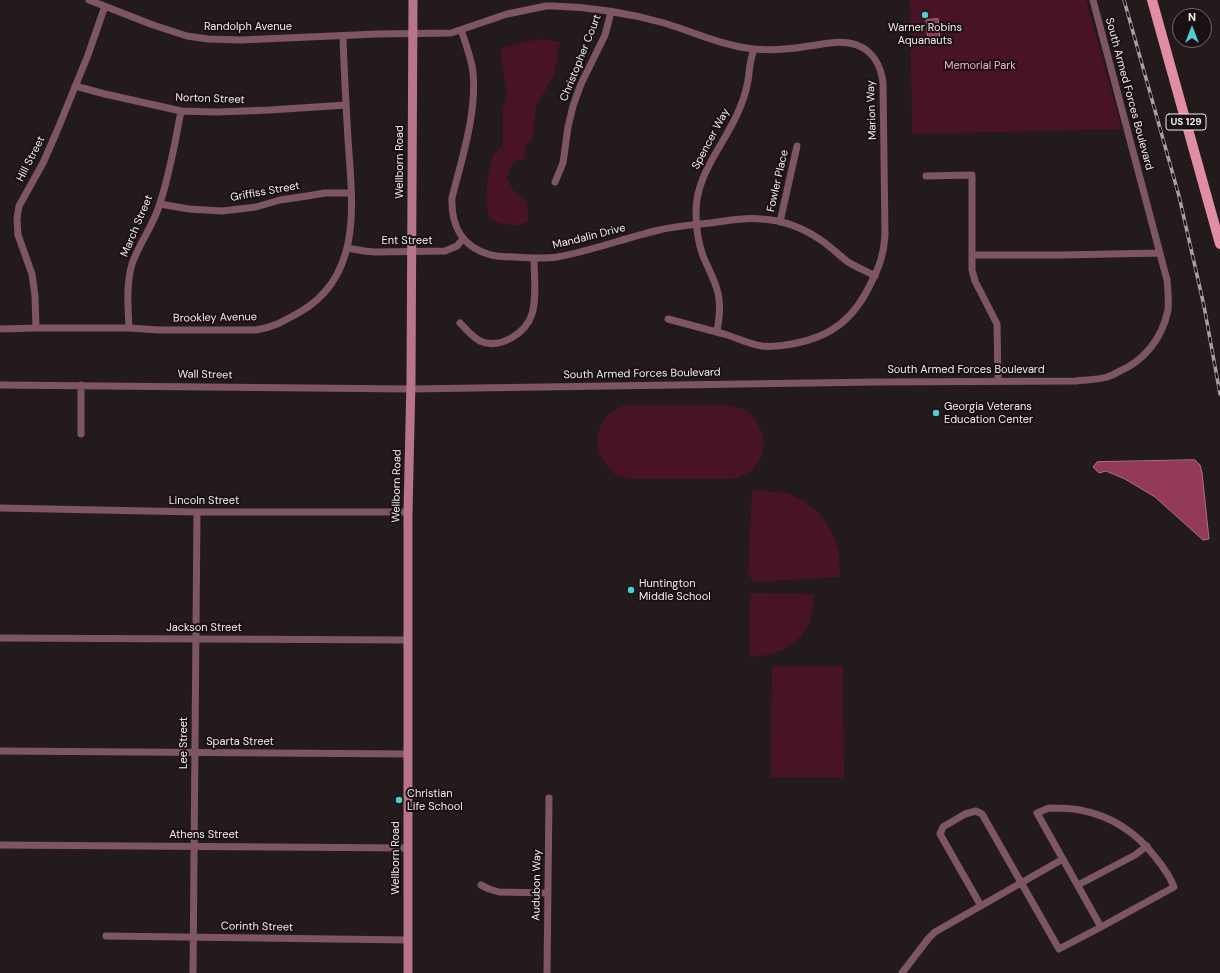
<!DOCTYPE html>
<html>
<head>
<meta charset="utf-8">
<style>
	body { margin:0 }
	#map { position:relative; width:1220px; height:973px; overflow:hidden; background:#231a1c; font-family:"DM Sans",sans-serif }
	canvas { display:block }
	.north { position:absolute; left:1172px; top:8px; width:40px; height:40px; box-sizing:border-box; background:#1a1113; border:1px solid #71696a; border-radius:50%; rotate:0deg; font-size:11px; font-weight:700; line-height:16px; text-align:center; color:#f3eced }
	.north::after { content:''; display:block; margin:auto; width:14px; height:18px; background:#51ccd3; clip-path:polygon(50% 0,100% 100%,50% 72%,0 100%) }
</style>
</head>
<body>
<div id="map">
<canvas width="1220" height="973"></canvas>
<div class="north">N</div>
</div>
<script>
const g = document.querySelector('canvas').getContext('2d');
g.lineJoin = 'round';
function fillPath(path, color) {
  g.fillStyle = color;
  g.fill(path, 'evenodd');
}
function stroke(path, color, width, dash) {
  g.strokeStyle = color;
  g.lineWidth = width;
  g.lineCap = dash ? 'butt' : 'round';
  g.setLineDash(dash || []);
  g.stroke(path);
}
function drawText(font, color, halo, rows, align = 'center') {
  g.font = font + ' "DM Sans",sans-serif';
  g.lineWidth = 4;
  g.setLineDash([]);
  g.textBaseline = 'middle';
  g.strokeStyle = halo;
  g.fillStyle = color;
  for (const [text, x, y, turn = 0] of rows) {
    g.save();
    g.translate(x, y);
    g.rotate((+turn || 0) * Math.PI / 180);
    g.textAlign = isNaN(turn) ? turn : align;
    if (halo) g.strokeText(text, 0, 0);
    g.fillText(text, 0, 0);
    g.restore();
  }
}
fillPath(new Path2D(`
	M910,0H1086L1122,129L912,134Z
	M538,39L560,42L554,76L536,105L532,142L527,141L524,160H516L511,166L507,178L513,190L526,201L528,214V221C514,229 505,224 491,220L486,206L487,182L493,155L503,147V108L507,96L500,48Z
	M630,405H727L744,409L756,420L762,433L764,444L761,458L752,470L739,478L725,479H632L617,476L606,465L599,452L597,437L601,425L609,414L620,407Z
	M752,490L787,493L804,501L817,511L823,518L832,533L839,550L840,577L755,582L748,575Z
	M750,593L814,594C813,603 813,613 810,621C800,646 775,656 750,657Z
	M772,666H843L844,778L770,777Z`), '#481326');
const water = new Path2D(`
	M938,19L940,41L928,42L926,20Z
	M1195,460L1200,465L1202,473L1209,539L1203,540L1155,497L1125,479L1106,471L1099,473L1093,467L1097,462Z`);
fillPath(water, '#933959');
stroke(water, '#b06f85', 1);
stroke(new Path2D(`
	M89,0L153,25L187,36L208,39L241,40L377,34L451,33L507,14L546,6H553C591,7 628,13 664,23C694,32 723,46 754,49C772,51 791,49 809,46C825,44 841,39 857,45C873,51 881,66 883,83L885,235C884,253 880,265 872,281C855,318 832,337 792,344C782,346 772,347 762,346C749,344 737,338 724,334C706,329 687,324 668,319
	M461,30C466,44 471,57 473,72C477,113 462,158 452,198C451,224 461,246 488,254C496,257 506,257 515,257C529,258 543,259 557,257C591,251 625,238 659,230C676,226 693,225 710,223C727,221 743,217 761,219C784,220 806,229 825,243C833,249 840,256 848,262C856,267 866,271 875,276
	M75,86L105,94L181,111L217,112L270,110L346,105
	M926,176L972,175V270L975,281L997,324L998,381
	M555,182L563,163L568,127L573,106L581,84L605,35L611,12
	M160,204L189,209L222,211L256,207L280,200L307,196L325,193H351
	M780,222L797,146
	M347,248L364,251L375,252L445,251L457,246L463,239
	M972,255H1061L1160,253
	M460,323C466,329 472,337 480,341C500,350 526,333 532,314C537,298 534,275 534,258
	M36,328L35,296L32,274L18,235L17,219L19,206L43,163L57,131L88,55L105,6
	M129,328C128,306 126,285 132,264C139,243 154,225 160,203C170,173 175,142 181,111
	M0,329L36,328H129L159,330H256C274,327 284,321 300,312C364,275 352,201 348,139C346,105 344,71 343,36
	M717,332C719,319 721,306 718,293C715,280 708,268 703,256C698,242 696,228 696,214C695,172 727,143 741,105C745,95 748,84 749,73C750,64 751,57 754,49
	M0,385L410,389L876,382L1076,381C1086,380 1097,380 1107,377C1111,376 1115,374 1118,372C1144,361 1162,339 1168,310C1169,300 1168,290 1167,280L1093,0
	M81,385V434
	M0,508L197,512H408
	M0,638L408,640
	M0,751L408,754
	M1049,808C1059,808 1070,808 1080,810C1112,816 1137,833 1156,858C1164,868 1170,876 1174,887L1101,927L1037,813Z
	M0,845L408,848
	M481,885L489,889L499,892L548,893
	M1078,885L1135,855L1147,846
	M981,906L940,834L943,827L965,814L976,811L982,814L1059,949L1101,927
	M106,936L408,940
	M193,973L197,512
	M547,973L549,798
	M902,973L928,939L935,932L1063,859`), '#7e5661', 7);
stroke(new Path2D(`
	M408,973V512L411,380L413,0`), '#b67588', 9);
stroke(new Path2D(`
	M1152,0L1220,244`), '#e28da6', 10);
const rail = new Path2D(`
	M1124,0L1179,196L1204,306L1220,394`);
stroke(rail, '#a8a0a1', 3.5);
stroke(rail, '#1a1113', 2, [6]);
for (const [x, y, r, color] of [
	[925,15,4,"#51ccd3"],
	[936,413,4,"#51ccd3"],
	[631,590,4,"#51ccd3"],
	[399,800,4,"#51ccd3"]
]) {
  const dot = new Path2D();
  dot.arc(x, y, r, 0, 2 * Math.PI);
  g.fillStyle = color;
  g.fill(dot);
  stroke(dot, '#1a1113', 1.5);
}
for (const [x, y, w] of [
	[1186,122,40]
]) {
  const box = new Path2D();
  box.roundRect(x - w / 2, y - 8, w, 16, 3);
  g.fillStyle = '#1a1113';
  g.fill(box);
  stroke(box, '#f3eced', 1);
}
drawText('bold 10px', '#f3eced', null, [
	["US 129",1186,122]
]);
drawText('11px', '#f3eced', '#1a1113', [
	["Randolph Avenue",248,27],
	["Christopher Court",581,58,-68],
	["South Armed Forces Boulevard",1129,94,75],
	["Norton Street",210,99,2],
	["Marion Way",872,110,-92],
	["Spencer Way",711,139,-62],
	["Hill Street",31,159,-63],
	["Wellborn Road",400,162,-90],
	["Fowler Place",778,181,-77],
	["Griffiss Street",265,192,-10],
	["March Street",137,226,-67],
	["Mandalin Drive",589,237,-14],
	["Ent Street",407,241],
	["Brookley Avenue",215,318,-1],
	["South Armed Forces Boulevard",966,370],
	["South Armed Forces Boulevard",642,374,-1],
	["Wall Street",205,375,1],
	["Wellborn Road",397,486,-89],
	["Lincoln Street",204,501],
	["Jackson Street",204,628],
	["Sparta Street",240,742],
	["Lee Street",184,743,-90],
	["Athens Street",204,835],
	["Wellborn Road",396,858,-90],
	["Audubon Way",537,885,-89],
	["Corinth Street",257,927,1]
]);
drawText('11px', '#f3eced', '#1a1113', [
	["Warner Robins",925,28,"center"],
	["Aquanauts",925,41,"center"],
	["Georgia Veterans",944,407],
	["Education Center",944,420],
	["Huntington",639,584],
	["Middle School",639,597],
	["Christian",407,794],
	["Life School",407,807]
], 'left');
drawText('11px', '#fbaec3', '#1a1113', [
	["Memorial Park",980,66]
]);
</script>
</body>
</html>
